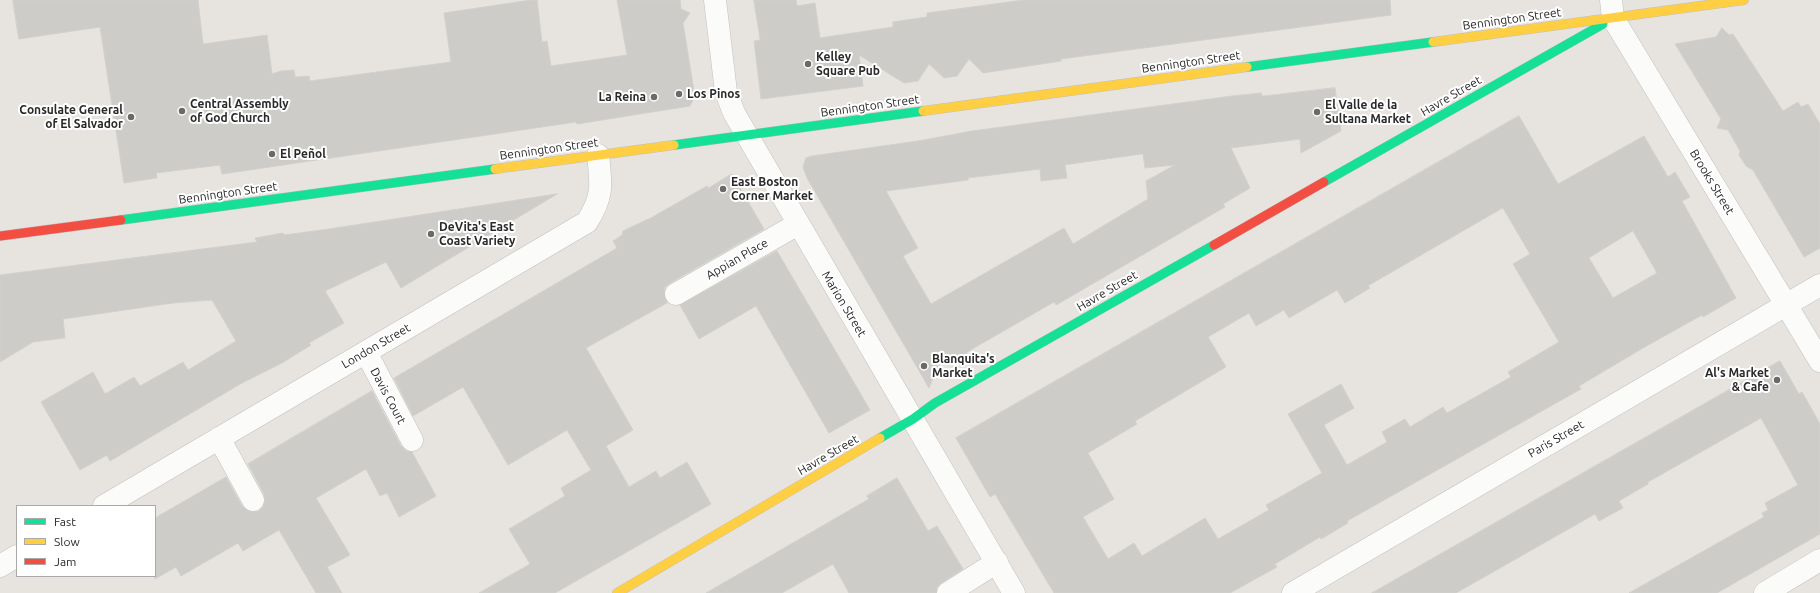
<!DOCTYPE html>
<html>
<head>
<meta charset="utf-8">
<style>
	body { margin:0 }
	#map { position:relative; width:1820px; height:593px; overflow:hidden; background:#e7e4e0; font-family:Ubuntu,sans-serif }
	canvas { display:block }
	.legend { position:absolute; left:16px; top:505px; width:140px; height:72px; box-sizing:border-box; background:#fff; border:1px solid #a9a9a9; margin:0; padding:5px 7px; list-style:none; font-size:12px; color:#292929 }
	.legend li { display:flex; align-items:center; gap:8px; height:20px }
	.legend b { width:20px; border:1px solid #a9a9a9 }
</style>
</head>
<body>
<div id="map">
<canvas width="1820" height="593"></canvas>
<ul class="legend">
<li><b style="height:5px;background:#16e098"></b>Fast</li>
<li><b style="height:5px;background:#ffcf43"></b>Slow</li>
<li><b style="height:5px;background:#f24e42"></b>Jam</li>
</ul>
</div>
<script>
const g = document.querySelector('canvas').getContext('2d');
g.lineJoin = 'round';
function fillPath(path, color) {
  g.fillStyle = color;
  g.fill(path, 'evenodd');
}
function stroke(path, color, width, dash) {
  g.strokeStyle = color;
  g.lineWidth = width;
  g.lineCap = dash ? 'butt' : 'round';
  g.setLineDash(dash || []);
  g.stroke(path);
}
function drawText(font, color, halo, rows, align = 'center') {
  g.font = font + ' Ubuntu,sans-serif';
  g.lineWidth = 4;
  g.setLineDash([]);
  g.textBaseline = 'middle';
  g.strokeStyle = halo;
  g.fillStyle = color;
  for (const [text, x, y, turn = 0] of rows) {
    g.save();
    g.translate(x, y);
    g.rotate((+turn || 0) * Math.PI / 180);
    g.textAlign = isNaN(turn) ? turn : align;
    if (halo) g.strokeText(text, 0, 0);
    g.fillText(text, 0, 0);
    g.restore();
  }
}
const building = new Path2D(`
	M13,0H198L203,44L267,35L272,74L281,71L294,70L295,77L309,76L310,81L451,62L444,13L531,0H537L542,42L547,41L551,66L627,55L617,0H680L681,9L690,13L683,23L695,97L690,106L577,124L576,122L222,174L220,165L156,173L157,178L124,183L100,27L19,39Z
	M754,0H796L797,6L815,3L820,38L893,27V22L927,17V13L1024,0H1390L1391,15L1061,59V61L983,73L969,59L957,76L944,78L929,64L918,81L904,83L859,55L863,86L761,99L754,41L760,40Z
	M1722,28L1729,35L1733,34L1783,111L1798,102L1801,107L1808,104L1820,124V248L1804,257L1753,170L1746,166L1739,155L1740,151L1728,130L1717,128L1721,119L1675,44L1716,37Z
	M1335,88L1341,131L1301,153L1300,139L1231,148L1250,188L1223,204L1225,207L1144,254L1056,305L1054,302L967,352L966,359L957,364L941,359L929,388L807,178L803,167L806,158L812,156L918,141L972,131L1232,96L1261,93L1262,96ZM1143,154L1145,168L1175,165L1146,181L1148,199L1073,244L1064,228L931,304L903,256L918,248L886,191L968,180V178L1040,169L1041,181L1067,178L1065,165Z
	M1519,116L1558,184L1644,136L1668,177L1675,172L1690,197L1682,201L1736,298L1703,317L1702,315L1643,348L1579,386L1581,389L1347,521L1348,523L1321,539L1320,537L1275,564L1277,567L1230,593H1054L995,494L990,497L956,438ZM1503,208L1530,254L1513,264L1559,342L1508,372L1511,377L1447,413L1443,407L1410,427L1405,419L1382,432L1387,442L1347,465L1324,425L1354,408L1341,384L1288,414L1322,473L1266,505L1269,510L1218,539L1205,518L1142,556L1134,543L1108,559L1083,517L1114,499L1088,453L1137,424L1135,421L1226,367L1208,337L1249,313L1256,326L1284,310L1289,318L1337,290L1345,303L1370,288L1368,286ZM1633,231L1657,273L1613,298L1589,258Z
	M732,174L764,229L670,283L665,287L664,294L667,303L586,348L633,430L606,446L629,487L656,471L660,478L687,462L711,504L555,593H479L530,564L509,529L565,496L561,488L591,470L567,430L508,465L463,387L413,416L394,378L617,248L613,241L622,235L623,231L648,219H649L707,186L708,188Z
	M557,194L401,288L386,262L325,291L344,323L309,343L311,345L282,363L242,383L110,461L107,455L80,470L41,402L93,372L105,394L134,377L140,386L183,362L188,370L236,341L212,300L173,303L63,319L65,338L33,342L0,362V275L257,242L255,238L283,233L284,235L329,229Z
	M777,251L870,410L829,433L756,306L699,339L680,305Z
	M1780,361L1799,394L1802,392L1820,424V534L1717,593H1629L1764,517L1762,513L1768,510L1765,503L1798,485L1761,418L1648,482V484L1619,501L1623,508L1599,521L1595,514L1456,593H1372Z
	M372,391L401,446L406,451L412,452L436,496L399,517L387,493L380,496L366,469L316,498L350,555L327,567L342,593H316L279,530L243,551L238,543L181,576L176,567L155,579V518L226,477L242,506L246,510L252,512L259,511L263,507L265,501L264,494L248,464Z
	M897,478L928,531L937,526L963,569L941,583L937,587L936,593H849L833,564L782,593H706L869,499L867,496Z`);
fillPath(building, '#ceccc9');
stroke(building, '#d2d0cc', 1);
const street = new Path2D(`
	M715,0L726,92L734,113L1014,593
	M1611,0L1613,18L1820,361
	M676,294L798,224
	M366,352L412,440
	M219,438L253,500
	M104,506L587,222C604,195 601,184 598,155
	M0,566L17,556
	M948,593L997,562
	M1293,593L1820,285
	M1765,593L1820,560`);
const fast = new Path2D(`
	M1247,67L1433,42
	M674,145L923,111
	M1324,182L1603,24
	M121,220L495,169
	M880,438L913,419L935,403L1214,245`);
const slow = new Path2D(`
	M1433,42L1744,0
	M923,111L1247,67
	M495,169L674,145
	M617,593L880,438`);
const jam = new Path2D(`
	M0,236L121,220
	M1214,245L1324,182`);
stroke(street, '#c1c0c0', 23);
stroke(fast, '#c1c0c0', 10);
stroke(slow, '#c1c0c0', 10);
stroke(jam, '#c1c0c0', 10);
stroke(street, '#fbfbfa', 22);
stroke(fast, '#16e098', 9);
stroke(slow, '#ffcf43', 9);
stroke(jam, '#f24e42', 9);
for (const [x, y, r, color] of [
	[808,64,4,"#6c6a69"],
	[679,94,4,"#6c6a69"],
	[654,97,4,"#6c6a69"],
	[182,111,4,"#6c6a69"],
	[1317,112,4,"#6c6a69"],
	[131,117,4,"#6c6a69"],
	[272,154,4,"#6c6a69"],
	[723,189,4,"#6c6a69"],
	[431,234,4,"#6c6a69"],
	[924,366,4,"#6c6a69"],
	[1777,380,4,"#6c6a69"]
]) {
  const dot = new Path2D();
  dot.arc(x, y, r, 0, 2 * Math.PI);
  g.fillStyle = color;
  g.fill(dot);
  stroke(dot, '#fff', 1.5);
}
drawText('12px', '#292929', '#fff', [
	["Bennington Street",1512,19,-8],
	["Bennington Street",1191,62,-8],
	["Havre Street",1451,96,-30],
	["Bennington Street",870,106,-8],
	["Bennington Street",549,149,-8],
	["Brooks Street",1712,182,59],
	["Bennington Street",228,193,-8],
	["Appian Place",737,259,-30],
	["Havre Street",1107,291,-30],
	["Marion Street",844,304,59],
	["London Street",376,346,-30],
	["Davis Court",388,396,62],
	["Paris Street",1556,439,-30],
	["Havre Street",828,455,-30]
]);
drawText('bold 12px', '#292929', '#fff', [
	["Kelley",816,57],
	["Square Pub",816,71],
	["Los Pinos",687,94],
	["La Reina",646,97,"right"],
	["Central Assembly",190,104],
	["of God Church",190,118],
	["El Valle de la",1325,105],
	["Sultana Market",1325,119],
	["Consulate General",123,110,"right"],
	["of El Salvador",123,124,"right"],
	["El Peñol",280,154],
	["East Boston",731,182],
	["Corner Market",731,196],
	["DeVita's East",439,227],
	["Coast Variety",439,241],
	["Blanquita's",932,359],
	["Market",932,373],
	["Al's Market",1769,373,"right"],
	["& Cafe",1769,387,"right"]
], 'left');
</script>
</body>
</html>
